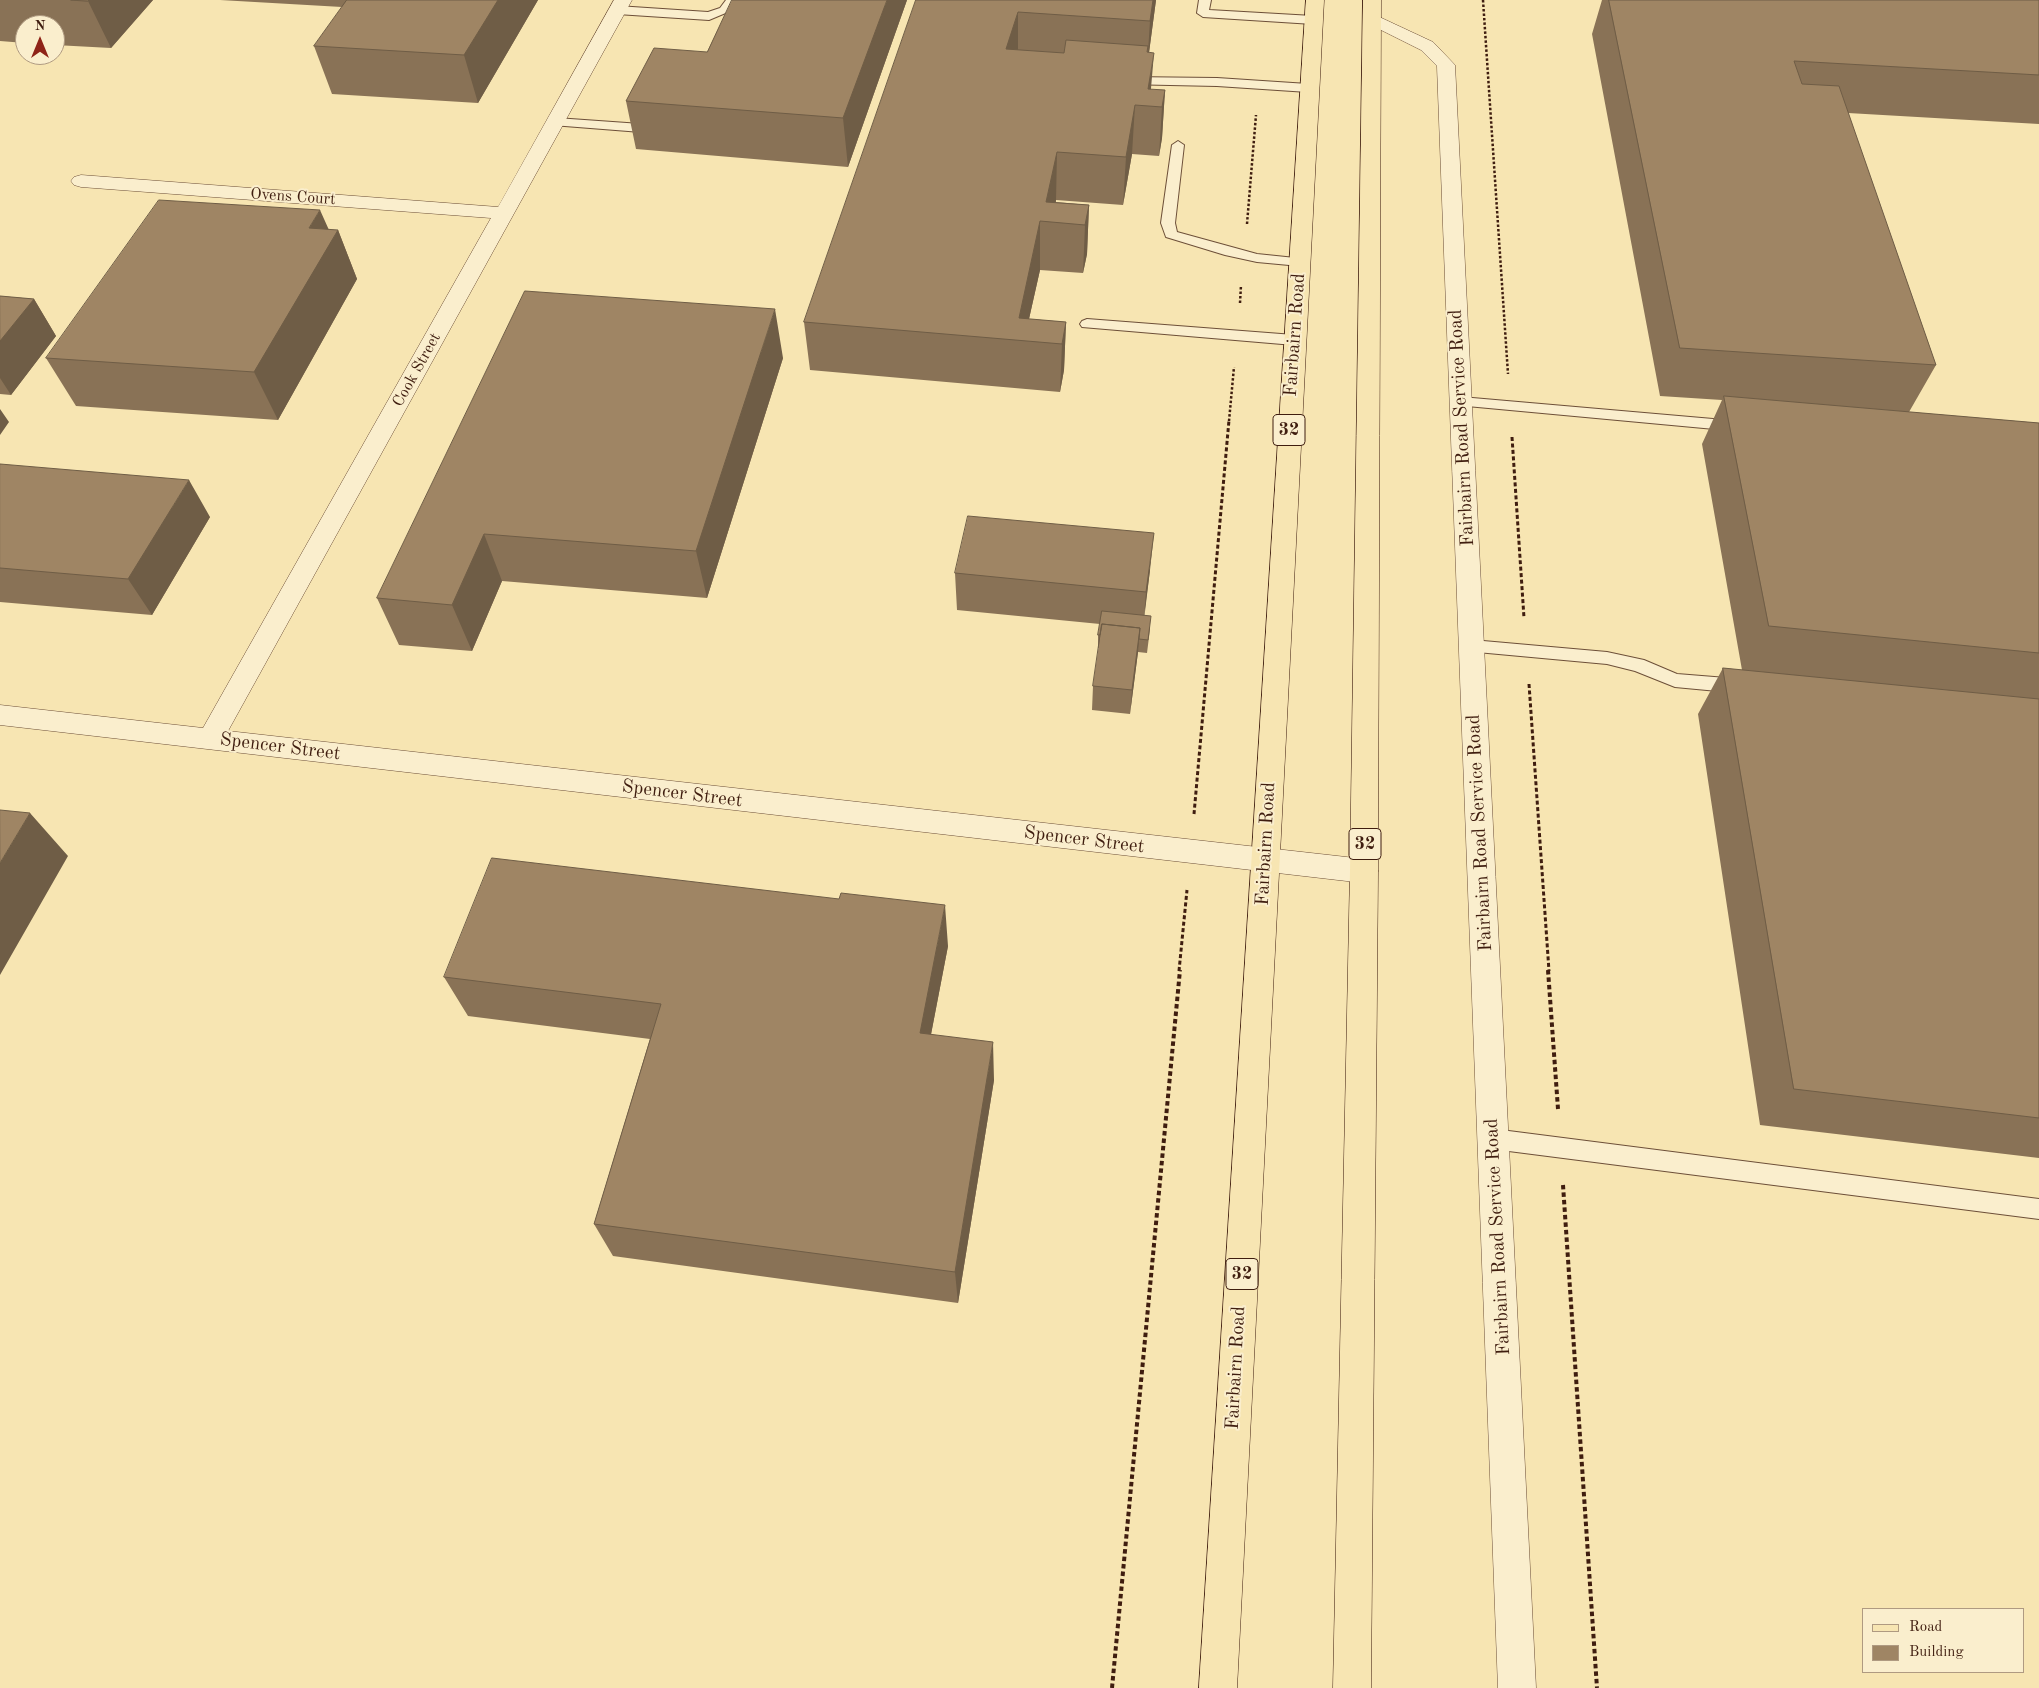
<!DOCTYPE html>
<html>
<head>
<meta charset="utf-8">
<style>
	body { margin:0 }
	#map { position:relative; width:2039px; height:1688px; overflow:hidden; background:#f7e5b2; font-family:"Old Standard TT",serif }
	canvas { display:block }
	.legend { position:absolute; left:1862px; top:1608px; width:162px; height:65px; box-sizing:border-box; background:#faeecd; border:1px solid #af9a81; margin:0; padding:6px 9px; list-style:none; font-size:15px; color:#3f1d0f }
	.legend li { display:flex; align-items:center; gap:10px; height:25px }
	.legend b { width:25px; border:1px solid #af9a81 }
	.north { position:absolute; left:15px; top:15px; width:50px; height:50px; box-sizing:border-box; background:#faeecd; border:1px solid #af9a81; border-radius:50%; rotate:0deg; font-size:14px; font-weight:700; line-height:20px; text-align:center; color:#3f1d0f }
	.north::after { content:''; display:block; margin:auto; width:18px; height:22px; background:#8f2418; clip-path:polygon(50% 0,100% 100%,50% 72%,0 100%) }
</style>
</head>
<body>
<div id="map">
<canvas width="2039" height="1688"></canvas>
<ul class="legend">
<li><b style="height:6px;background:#f7e5b2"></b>Road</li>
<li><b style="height:14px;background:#9f8564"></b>Building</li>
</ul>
<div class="north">N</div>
</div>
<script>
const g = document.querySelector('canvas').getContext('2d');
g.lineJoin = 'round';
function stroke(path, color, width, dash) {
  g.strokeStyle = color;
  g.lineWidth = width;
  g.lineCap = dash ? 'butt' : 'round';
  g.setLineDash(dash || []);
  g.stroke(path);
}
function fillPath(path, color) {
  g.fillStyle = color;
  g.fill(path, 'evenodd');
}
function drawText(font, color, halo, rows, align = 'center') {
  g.font = font + ' "Old Standard TT",serif';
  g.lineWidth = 4;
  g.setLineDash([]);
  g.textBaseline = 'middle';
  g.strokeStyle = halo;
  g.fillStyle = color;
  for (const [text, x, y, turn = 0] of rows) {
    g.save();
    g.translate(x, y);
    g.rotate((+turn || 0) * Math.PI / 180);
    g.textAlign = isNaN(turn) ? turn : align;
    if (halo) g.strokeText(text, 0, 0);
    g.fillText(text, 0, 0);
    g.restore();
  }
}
const service = new Path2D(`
	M726,0H738L728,12L709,20L617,14L611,10L617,6L708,12L720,8Z
	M1199,0H1211L1209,10L1313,16L1319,20L1313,24L1203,17L1197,13Z
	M1127,77L1217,78L1308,84L1314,88L1308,92L1217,86L1123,84L1121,81L1123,78Z
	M556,118L641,124L647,128L641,132L552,125L550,122Z
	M1178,141L1184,145L1175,223L1177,232L1257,254L1305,259L1307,262L1305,265L1300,266L1257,262L1225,255L1166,237L1161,223L1172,145Z
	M1087,319L1294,335L1299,337L1301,340L1299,343L1294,345L1082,327L1080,324L1082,321Z
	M1461,397L1736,421L1741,422L1744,426L1741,430L1736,431L1456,405L1453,402L1456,399Z
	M1472,640L1607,652L1644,660L1677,674L1739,679L1745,681L1748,686L1745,691L1739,693L1675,687L1635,671L1607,664L1466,651L1463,646L1466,641Z
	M1493,1129L2039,1199V1219L1493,1149L1485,1146L1482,1139L1485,1132Z`);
const minor = new Path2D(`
	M614,0H632L228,731L1364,859L1374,863L1378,871L1374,879L1364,883L0,725V705L203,728L491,218L81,187L74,185L71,181L74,177L81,175L498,207Z
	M1373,14L1433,42L1455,65L1536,1688H1498L1437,66L1421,50L1367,23L1364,19L1367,15Z`);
const primary = new Path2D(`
	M1306,0H1324L1237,1688H1199Z
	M1363,0H1381L1378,871L1371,1688H1333L1350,871Z`);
stroke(service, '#6d4f38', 2);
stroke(minor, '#6d4f38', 1);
stroke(primary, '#3f1d0f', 1);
stroke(new Path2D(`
	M1483,0L1508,374
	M1247,224L1256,115
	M1240,303L1241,285
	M1229,421L1234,367`), '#3f1d0f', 2.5, [2.5, 2]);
stroke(new Path2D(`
	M1512,437L1524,618
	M1529,684L1549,971
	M1194,814L1229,420
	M1179,971L1187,890`), '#3f1d0f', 3, [4, 2.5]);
stroke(new Path2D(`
	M1548,970L1558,1109
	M1563,1185L1597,1688
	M1112,1688L1180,970`), '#3f1d0f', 4, [4.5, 3]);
fillPath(service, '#faeecd');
fillPath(minor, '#faeecd');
fillPath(primary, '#f7e5b2');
fillPath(new Path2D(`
	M0,0H153L111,48L55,45V25H25V43L0,41Z
	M220,0H538L478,103L332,94L314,46L342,7Z
	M907,0L848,167L636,149L626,101L707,52Z
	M916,0H1156L1149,52L1151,90H1165L1162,138L1159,156L1132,154L1123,205L1056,200V202L1089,205L1087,254L1083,273L1040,270L1029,319L1066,322L1064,370L1060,392L810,370L804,322Z
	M1602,0H2039V124L1848,113L1936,365L1909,412L2039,423V1158L1760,1125L1698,714L1723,668L1742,670L1702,444L1722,400L1660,396L1592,34Z
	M338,230L357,279L278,420L76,406L46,358Z
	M525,291L783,358L707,598L502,581L472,651L399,645L377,598Z
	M0,296L34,299L56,336L11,395L0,394Z
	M0,464L210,517L152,615L0,602Z
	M1150,570L1144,616L1150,629L1147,653L1138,652L1130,714L1092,710L1093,686L1099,648H1098V635L1100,624L957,610L955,573Z
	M948,946L931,1034L994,1080L958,1303L613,1256L594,1224L650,1039L468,1016L444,977Z`), '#897256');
fillPath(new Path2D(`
	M89,0H153L111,48L88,1Z
	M498,0H538L478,103L464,55Z
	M887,0H907L848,167L843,118Z
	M1153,0H1156L1147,68L1150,21Z
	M1018,12V59L1006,49Z
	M1154,53L1150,100L1148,89Z
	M1165,90L1162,138L1159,156L1162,107Z
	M1135,105L1132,154L1123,205L1126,157Z
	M1057,152L1056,200L1052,222L1046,202Z
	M1089,205L1087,254L1083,273L1085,225Z
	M320,210L333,239L338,230L357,279L278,420L254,372L309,228Z
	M1040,221V270L1024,341L1019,318Z
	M34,299L56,336L11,395L0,378V341Z
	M775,309L783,358L707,598L696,551Z
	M1066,322L1064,370L1060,392L1062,344Z
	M0,409L9,422L0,435Z
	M189,480L210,517L152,615L128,579Z
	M1154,533L1150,570L1143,628L1146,592Z
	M484,534L502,581L472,651L452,605Z
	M1140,628L1138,652L1130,714L1132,690Z
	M30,813L68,856L0,975V863Z
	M945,905L948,946L924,1071L920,1033Z
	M993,1042L994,1080L958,1303L955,1272Z`), '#6f5d46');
const building = new Path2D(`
	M71,0H89L88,1Z
	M347,0H498L464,55L314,46Z
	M732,0H887L843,118L626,101L654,48L707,52Z
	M916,0H1153L1150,21L1018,12L1006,49L1064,53L1066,40L1148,46L1147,52L1154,53L1148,89L1165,90L1162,107L1135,105L1126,157L1057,152L1046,202L1089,205L1085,225L1040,221L1019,318L1066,322L1062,344L804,322Z
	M1609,0H2039V75L1794,61L1802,84L1839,86L1936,365L1680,348Z
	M159,200L320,210L309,228L338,230L254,372L46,358Z
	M525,291L775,309L696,551L484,534L452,605L377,598Z
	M0,296L34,299L0,341Z
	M1724,396L2039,423V653L1769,626Z
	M0,464L189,480L128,579L0,568Z
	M968,516L1154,533L1146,592L955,573Z
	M1102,611L1151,616L1148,640L1139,639L1140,628L1102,624L1100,635H1098Z
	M1102,624L1140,628L1132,690L1093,686Z
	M1723,668L2039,699V1118L1794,1089Z
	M0,810L30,813L0,863Z
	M492,858L839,899L841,893L945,905L920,1033L993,1042L955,1272L594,1224L661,1004L444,977Z`);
fillPath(building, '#9f8564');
stroke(building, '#6f5d46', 1);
drawText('16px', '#3f1d0f', '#faeecd', [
	["Ovens Court",293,197,4],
	["Cook Street",417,370,-61]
]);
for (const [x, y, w] of [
	[1289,430,32],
	[1365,844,32],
	[1242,1274,32]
]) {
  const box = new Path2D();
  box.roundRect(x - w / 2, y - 15.5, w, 31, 4);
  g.fillStyle = '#faeecd';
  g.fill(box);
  stroke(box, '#3f1d0f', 1);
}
drawText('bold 18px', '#3f1d0f', null, [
	["32",1289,430],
	["32",1365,844],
	["32",1242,1274]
]);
drawText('19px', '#3f1d0f', '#faeecd', [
	["Fairbairn Road",1295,335,-86],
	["Fairbairn Road Service Road",1462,428,-93],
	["Spencer Street",280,747,7],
	["Spencer Street",682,794,7],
	["Fairbairn Road Service Road",1480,833,-93],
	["Spencer Street",1084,840,7],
	["Fairbairn Road",1266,844,-87],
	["Fairbairn Road Service Road",1498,1237,-93],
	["Fairbairn Road",1236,1368,-87]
]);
</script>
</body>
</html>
